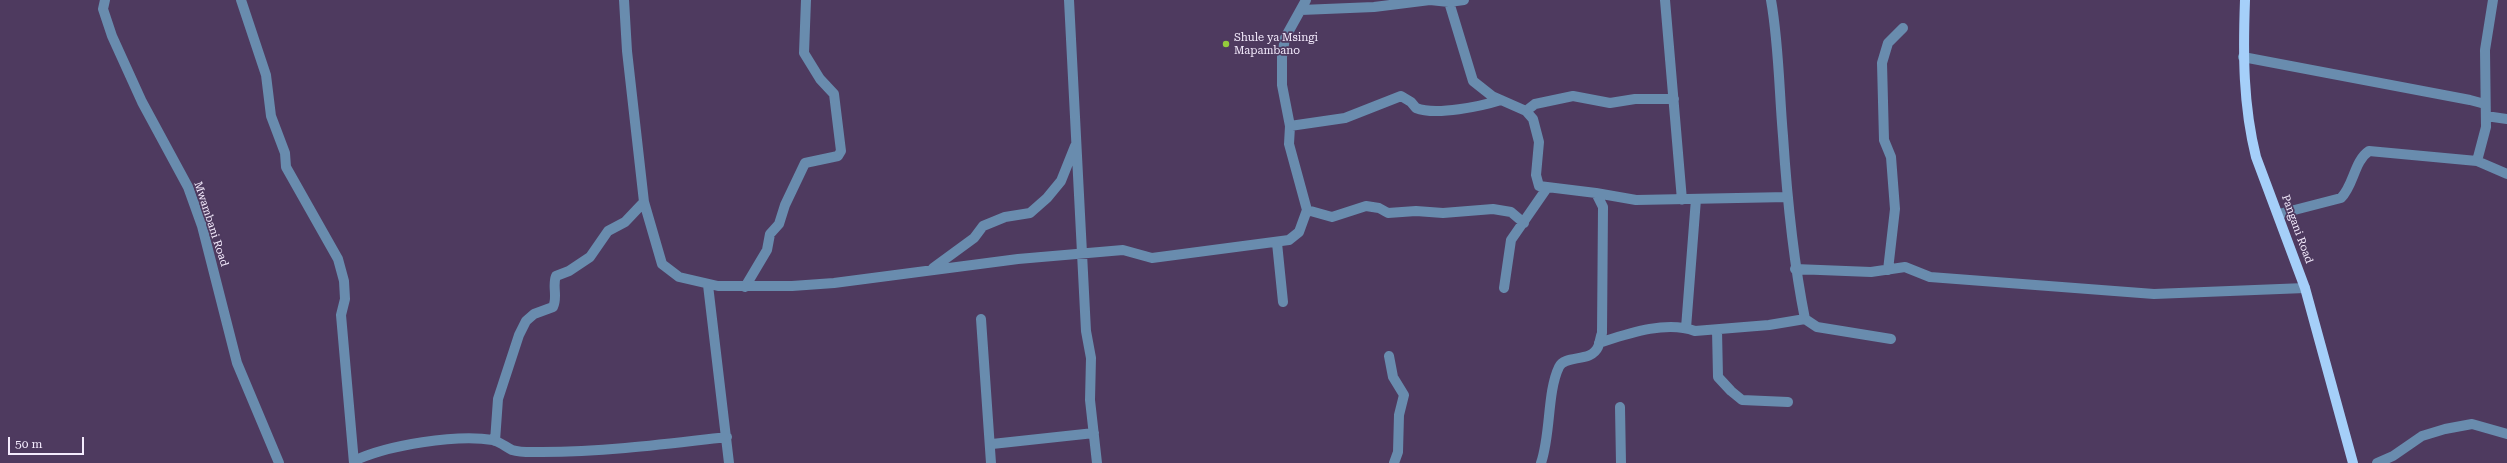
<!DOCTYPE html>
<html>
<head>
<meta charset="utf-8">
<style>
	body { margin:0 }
	#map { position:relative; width:2507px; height:463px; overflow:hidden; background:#4e3a5f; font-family:"Roboto Serif",serif }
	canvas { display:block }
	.scale { position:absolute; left:8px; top:437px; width:76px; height:18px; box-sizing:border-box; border:2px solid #f4ebfd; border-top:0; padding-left:5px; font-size:12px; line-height:14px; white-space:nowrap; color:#f4ebfd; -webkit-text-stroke:3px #4e3a5f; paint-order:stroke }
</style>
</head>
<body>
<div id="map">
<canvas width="2507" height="463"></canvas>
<div class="scale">50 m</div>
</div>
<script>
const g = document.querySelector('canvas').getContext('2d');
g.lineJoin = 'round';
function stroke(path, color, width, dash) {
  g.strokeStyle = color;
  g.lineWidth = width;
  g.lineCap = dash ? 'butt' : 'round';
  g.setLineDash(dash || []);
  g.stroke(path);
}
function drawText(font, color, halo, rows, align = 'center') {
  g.font = font + ' "Roboto Serif",serif';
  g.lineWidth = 3.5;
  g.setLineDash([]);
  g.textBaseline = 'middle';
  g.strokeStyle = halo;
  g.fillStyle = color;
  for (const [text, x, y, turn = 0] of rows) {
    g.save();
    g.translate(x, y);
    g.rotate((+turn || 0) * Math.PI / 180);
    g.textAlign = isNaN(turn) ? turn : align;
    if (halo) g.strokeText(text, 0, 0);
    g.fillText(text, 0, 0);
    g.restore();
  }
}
stroke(new Path2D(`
	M105,0L103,9L112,36L142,102L188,187L202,226L237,363L279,463
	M241,0L266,75L271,116L285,153L286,167L338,259L344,281L345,299L341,315L354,463
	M624,0L627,51L644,202L662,264L679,277L718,286H792L834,283L1018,259L1123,250L1152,258L1289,240L1299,232L1307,210L1289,144L1290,126L1282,85V57L1285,38L1306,0
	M1069,0L1086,331L1091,358L1090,400L1097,463
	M1665,0L1682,200
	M1771,0C1779,45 1779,90 1783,136C1787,197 1793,259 1805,319
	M1449,2L1473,81L1492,96L1526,111L1533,119L1539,142L1536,175L1539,186L1596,193L1603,207L1602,333C1600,337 1600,343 1598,347C1591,363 1565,354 1559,367C1547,392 1551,434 1541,463
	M1301,10L1374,7L1430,0L1449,2L1464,0
	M2243,57L2470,100L2485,104
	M1526,111L1535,104L1573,96L1610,103L1635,99H1674
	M2486,116L2507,119
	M1290,126L1345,118L1401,96L1411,102L1416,108C1436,116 1482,106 1501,100
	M2477,161L2486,127L2485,50L2493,0
	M1596,193L1636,200L1788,197
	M1307,210L1332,217L1366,206L1379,208L1388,213L1416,211L1443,213L1493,209L1511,212L1524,223
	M2279,214L2341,198C2354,185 2354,161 2369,151L2477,161L2507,174
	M1277,243L1283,302
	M933,268L974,238L983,226L1005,217L1030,213L1047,198L1061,181L1075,146
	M1795,269L1871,272L1905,267L1930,277L2154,294L2305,288
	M1888,270L1895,209L1891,157L1884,140L1882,63L1888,43L1903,28
	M708,285L729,463
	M745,287L767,250L770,234L779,224L785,205L805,163L838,156L841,151L834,94L820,79L804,53L806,0
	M1504,288L1511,240L1547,188
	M981,319L991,463
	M1686,328L1696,199
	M1717,330L1718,377L1731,391L1742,400L1788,402
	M1599,343C1627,334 1666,320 1695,331L1769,325L1805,319L1817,327L1891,339
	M1389,356L1393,377L1404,395L1399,415L1398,452L1394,463
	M1620,407L1621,463
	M495,441L498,399L519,335L526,321L534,314L553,307C558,297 552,286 556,276L569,271L590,257L608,231L625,222L644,202
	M992,444L1094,433
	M354,461C387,445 457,434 493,440C500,442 506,447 512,450C522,453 532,452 542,452C605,452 666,444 727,437
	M2377,463L2393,456L2422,436L2445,429L2472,424L2507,434`), '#698cae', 10);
stroke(new Path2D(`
	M2245,0C2243,54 2243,105 2256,157L2305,288L2353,463`), '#a5cff9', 10);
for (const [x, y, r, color] of [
	[1226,44,4,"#94cc3c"]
]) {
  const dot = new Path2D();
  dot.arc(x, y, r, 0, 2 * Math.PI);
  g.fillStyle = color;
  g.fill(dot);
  stroke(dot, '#4e3a5f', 1.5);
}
drawText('11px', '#f4ebfd', '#4e3a5f', [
	["Shule ya Msingi",1234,38],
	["Mapambano",1234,51]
], 'left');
drawText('11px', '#f4ebfd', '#4e3a5f', [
	["Mwambani Road",211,224,72],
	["Pangani Road",2297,229,70]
]);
</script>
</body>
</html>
